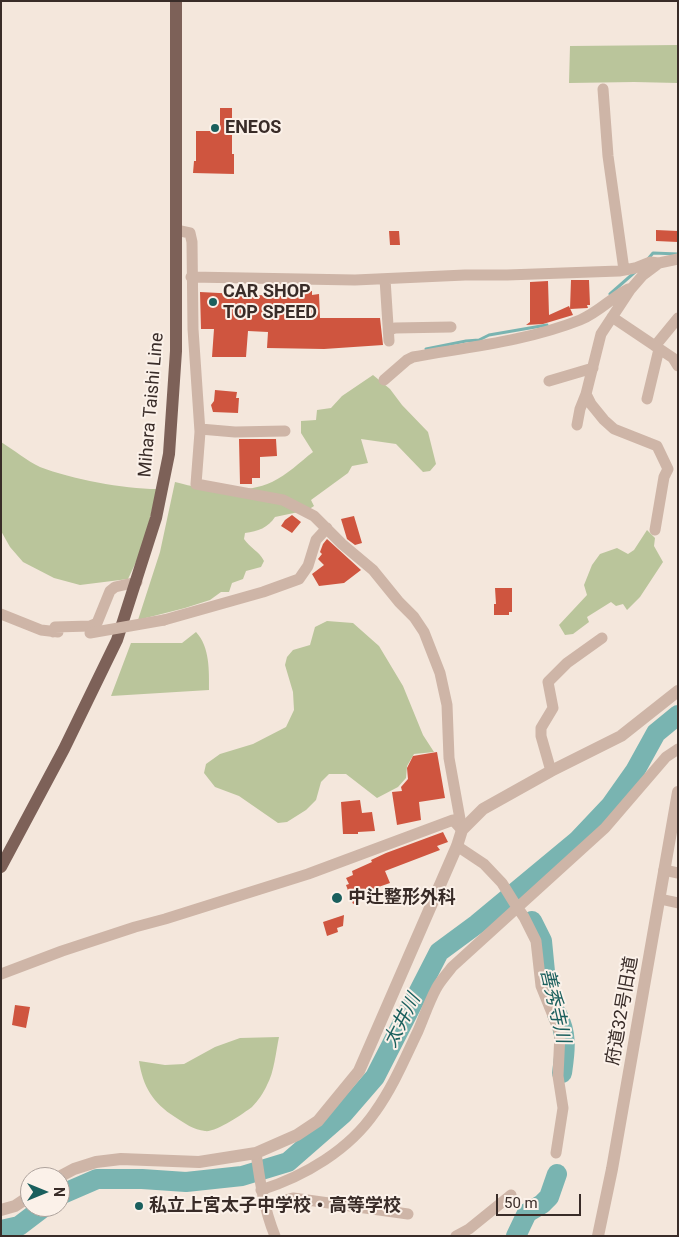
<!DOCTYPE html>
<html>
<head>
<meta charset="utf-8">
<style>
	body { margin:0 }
	#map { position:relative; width:679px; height:1237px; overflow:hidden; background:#f4e7dc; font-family:Roboto,sans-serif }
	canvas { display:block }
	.frame { position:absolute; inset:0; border:2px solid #392c28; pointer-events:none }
	.north { position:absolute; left:20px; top:1167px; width:50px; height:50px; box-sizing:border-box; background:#fbf1e9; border:1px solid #ada29c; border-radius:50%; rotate:90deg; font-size:14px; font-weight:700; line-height:20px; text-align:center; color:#392c28 }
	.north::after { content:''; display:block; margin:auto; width:18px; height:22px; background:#1a5f5d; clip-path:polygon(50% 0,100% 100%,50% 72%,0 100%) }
	.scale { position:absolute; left:496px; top:1194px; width:85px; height:22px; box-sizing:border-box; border:2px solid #392c28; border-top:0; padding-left:6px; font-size:15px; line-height:18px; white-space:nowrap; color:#392c28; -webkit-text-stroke:4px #fbf1e9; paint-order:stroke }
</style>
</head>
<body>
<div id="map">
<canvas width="679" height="1237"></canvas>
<div class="frame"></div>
<div class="north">N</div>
<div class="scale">50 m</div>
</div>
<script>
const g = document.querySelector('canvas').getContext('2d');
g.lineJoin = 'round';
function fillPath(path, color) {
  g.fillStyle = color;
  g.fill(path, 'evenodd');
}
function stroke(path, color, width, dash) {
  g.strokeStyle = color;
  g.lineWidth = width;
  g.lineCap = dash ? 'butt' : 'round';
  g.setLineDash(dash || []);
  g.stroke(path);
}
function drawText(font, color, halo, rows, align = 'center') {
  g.font = font + ' Roboto,"Noto Sans JP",sans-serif';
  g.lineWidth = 4;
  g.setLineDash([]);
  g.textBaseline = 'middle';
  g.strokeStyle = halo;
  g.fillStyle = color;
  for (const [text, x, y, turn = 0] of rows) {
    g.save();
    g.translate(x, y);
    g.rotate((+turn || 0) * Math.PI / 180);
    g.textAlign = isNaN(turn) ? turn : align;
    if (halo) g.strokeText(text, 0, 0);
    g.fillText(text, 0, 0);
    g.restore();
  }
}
fillPath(new Path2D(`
	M678,45V83L634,82L569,83L570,46Z
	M373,375L390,389L402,405L428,432L436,464L430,471L423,472L396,444L361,439L368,463L352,466L348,473L311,500L314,506L308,510L275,517C268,528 258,531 245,533L244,539C250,548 259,551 264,561L261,567L246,571L243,579L232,583L229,592H221L210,600L185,608L138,620L160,552L175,482C204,490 244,495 272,482C287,475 300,462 313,452L301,433V421L316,420L317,410L331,408L342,396Z
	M1,442C14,450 27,461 40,467C72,479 123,489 157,489L143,547L128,579L80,585L54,578L23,562L10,547L1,531Z
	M647,530L655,538L654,546L663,562L640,597L627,610L623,604L616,606L611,602L587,617L589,622L573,634L565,635L559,625L587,595L584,585L592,565L600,554L617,548L628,554L634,550Z
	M327,621L353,623L379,646L403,686L423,735L434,752L414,754L407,766L406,778L398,787L377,798L346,774H329L321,782L316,800L306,810L287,822L278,823L239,796L215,787L204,773L206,764L220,754L253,744L286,727L294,710L293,692L285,665L287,657L293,650L310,645L315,627Z
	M196,632C210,647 209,671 209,690L111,696L131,643H182Z
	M279,1037C276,1051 274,1073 267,1085C264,1092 258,1101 252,1107C244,1113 215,1133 205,1131C194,1130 184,1123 175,1117C153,1103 143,1087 139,1061L165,1065L184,1064L215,1047L240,1038Z`), '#bac59b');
stroke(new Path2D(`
	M648,259L653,253L678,254
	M610,294L635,272
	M426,349L466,341L479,340L489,335L547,325`), '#79b4b1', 3);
stroke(new Path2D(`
	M532,921L542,941L546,982
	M557,1014C568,1035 565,1051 562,1073
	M60,1195L97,1179H142L186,1182L242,1176L288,1162L343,1114L375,1077L439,952L477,924L577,841L611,805L635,771L656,733L678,715
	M1,1230L19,1226L44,1207
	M516,1236L527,1213L542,1204L549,1197L557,1174`), '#79b4b1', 20);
fillPath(new Path2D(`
	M220,108H232V154H234V174L193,173L194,161H196V131H220Z
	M656,230L678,231V242L656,241Z
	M389,231H399L400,245H390Z
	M571,280H589L590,305H587L588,308L570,309Z
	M548,281L549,315L569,306L573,315L543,324L526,325L530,322V282Z
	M312,291V295L319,294L320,318H380L383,345L324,349L267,348L268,332L248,331L246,357H212L214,329H201L200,292L296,297L295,292Z
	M215,390L237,392L236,398H239L238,413L213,412L211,405L214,401Z
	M239,439H276L277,456L260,457V478H252V484H240Z
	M292,515L301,522L292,533L281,526L285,520Z
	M354,516L362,543L355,545L347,539L341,519Z
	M327,539L361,570L344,583L319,586L312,574L324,565L318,559L322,554L320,552L323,544Z
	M495,588H512V612H509V615H494V604H496Z
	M437,752L445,798L419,802L421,820L397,825L392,792L402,791L401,787L408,779L407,768L413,756Z
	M360,800L362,813L372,812L375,831L358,832V834H343L341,802Z
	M443,832L448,842L437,846L440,850L385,871L390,883L364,892L366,897L353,904L346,885L349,884L346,878L353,875L352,871L372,862L371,860L386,853Z
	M344,915L343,926L337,928L338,932L327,936L323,922Z
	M15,1005L30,1007L26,1028L12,1025Z`), '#cf553f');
stroke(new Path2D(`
	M603,89L608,156L624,270
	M176,230L190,233L192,242L193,329L200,432L196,484L283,500L314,516L342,544L373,570L399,602L414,617L424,632L440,673L447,705L449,758L462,830
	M191,277L355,280L465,275H507L619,271L635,268L650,262L659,263L678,259
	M385,279L389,341
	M612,317L673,358L678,366
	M389,330L395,328L451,327
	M655,346L678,318
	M384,380L407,360L413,357C469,347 527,341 580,320C599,312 611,298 628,289
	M549,381L593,368
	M647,399L659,349
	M577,425L580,409L586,394
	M200,429L235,432L285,431
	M655,530L664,477L668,469L657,446L614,429L604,420L591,404L586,394L601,334L630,290L643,275L659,263
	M1,614L41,630L58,632
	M164,620L263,592L299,579L308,566L316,540L327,528
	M53,632L55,627L90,626L97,623L110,591L115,587L137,582
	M551,771L541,736V728L553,708L548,682L567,663L602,638
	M457,846L484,864L502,883L515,904L524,917L536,941L541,986L560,1033L558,1076L563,1108L556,1153
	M664,870L678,873
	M660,899L678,903
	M1,974L62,951L135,927L165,919L308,874L453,820L462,830
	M256,1153C260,1182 264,1209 275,1236
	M261,1190C305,1176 349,1150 375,1112C393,1087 405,1058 418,1031C424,1017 429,1002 436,989C440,981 447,974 452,967L605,828L666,757L678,749
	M265,1206L293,1198L408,1214
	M456,1236L469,1229L511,1195`), '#ceb5a7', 11);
stroke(new Path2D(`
	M59,1177L74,1169L96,1162L121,1159L199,1162L256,1153L297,1135L318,1121L359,1071L457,846L462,830L483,809L551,771L621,736L678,691
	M1,1210L15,1206L30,1196
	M598,1236L612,1169L678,792`), '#ceb5a7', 12);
stroke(new Path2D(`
	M1,867L64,749L117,640L156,518L169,454L176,351V1`), '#7d6158', 12);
stroke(new Path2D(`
	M90,633L164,620`), '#ceb5a7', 11);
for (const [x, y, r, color] of [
	[215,128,5,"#1a5f5d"],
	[213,302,5,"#1a5f5d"],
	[337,898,6,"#1a5f5d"],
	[139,1206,5,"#1a5f5d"]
]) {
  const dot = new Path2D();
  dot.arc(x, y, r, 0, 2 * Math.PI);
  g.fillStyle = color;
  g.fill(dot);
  stroke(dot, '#fbf1e9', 2);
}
drawText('bold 18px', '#392c28', '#fbf1e9', [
	["ENEOS",225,128],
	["CAR SHOP",223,292],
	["TOP SPEED",223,313],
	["中辻整形外科",348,898],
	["私立上宮太子中学校・高等学校",149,1206]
], 'left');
drawText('18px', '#392c28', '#fbf1e9', [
	["Mihara Taishi Line",152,405,-85],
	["府道32号旧道",623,1011,-80]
]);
drawText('italic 19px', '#1a5f5d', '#fbf1e9', [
	["善秀寺川",554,1006,77],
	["太井川",403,1021,-63]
]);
</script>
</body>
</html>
